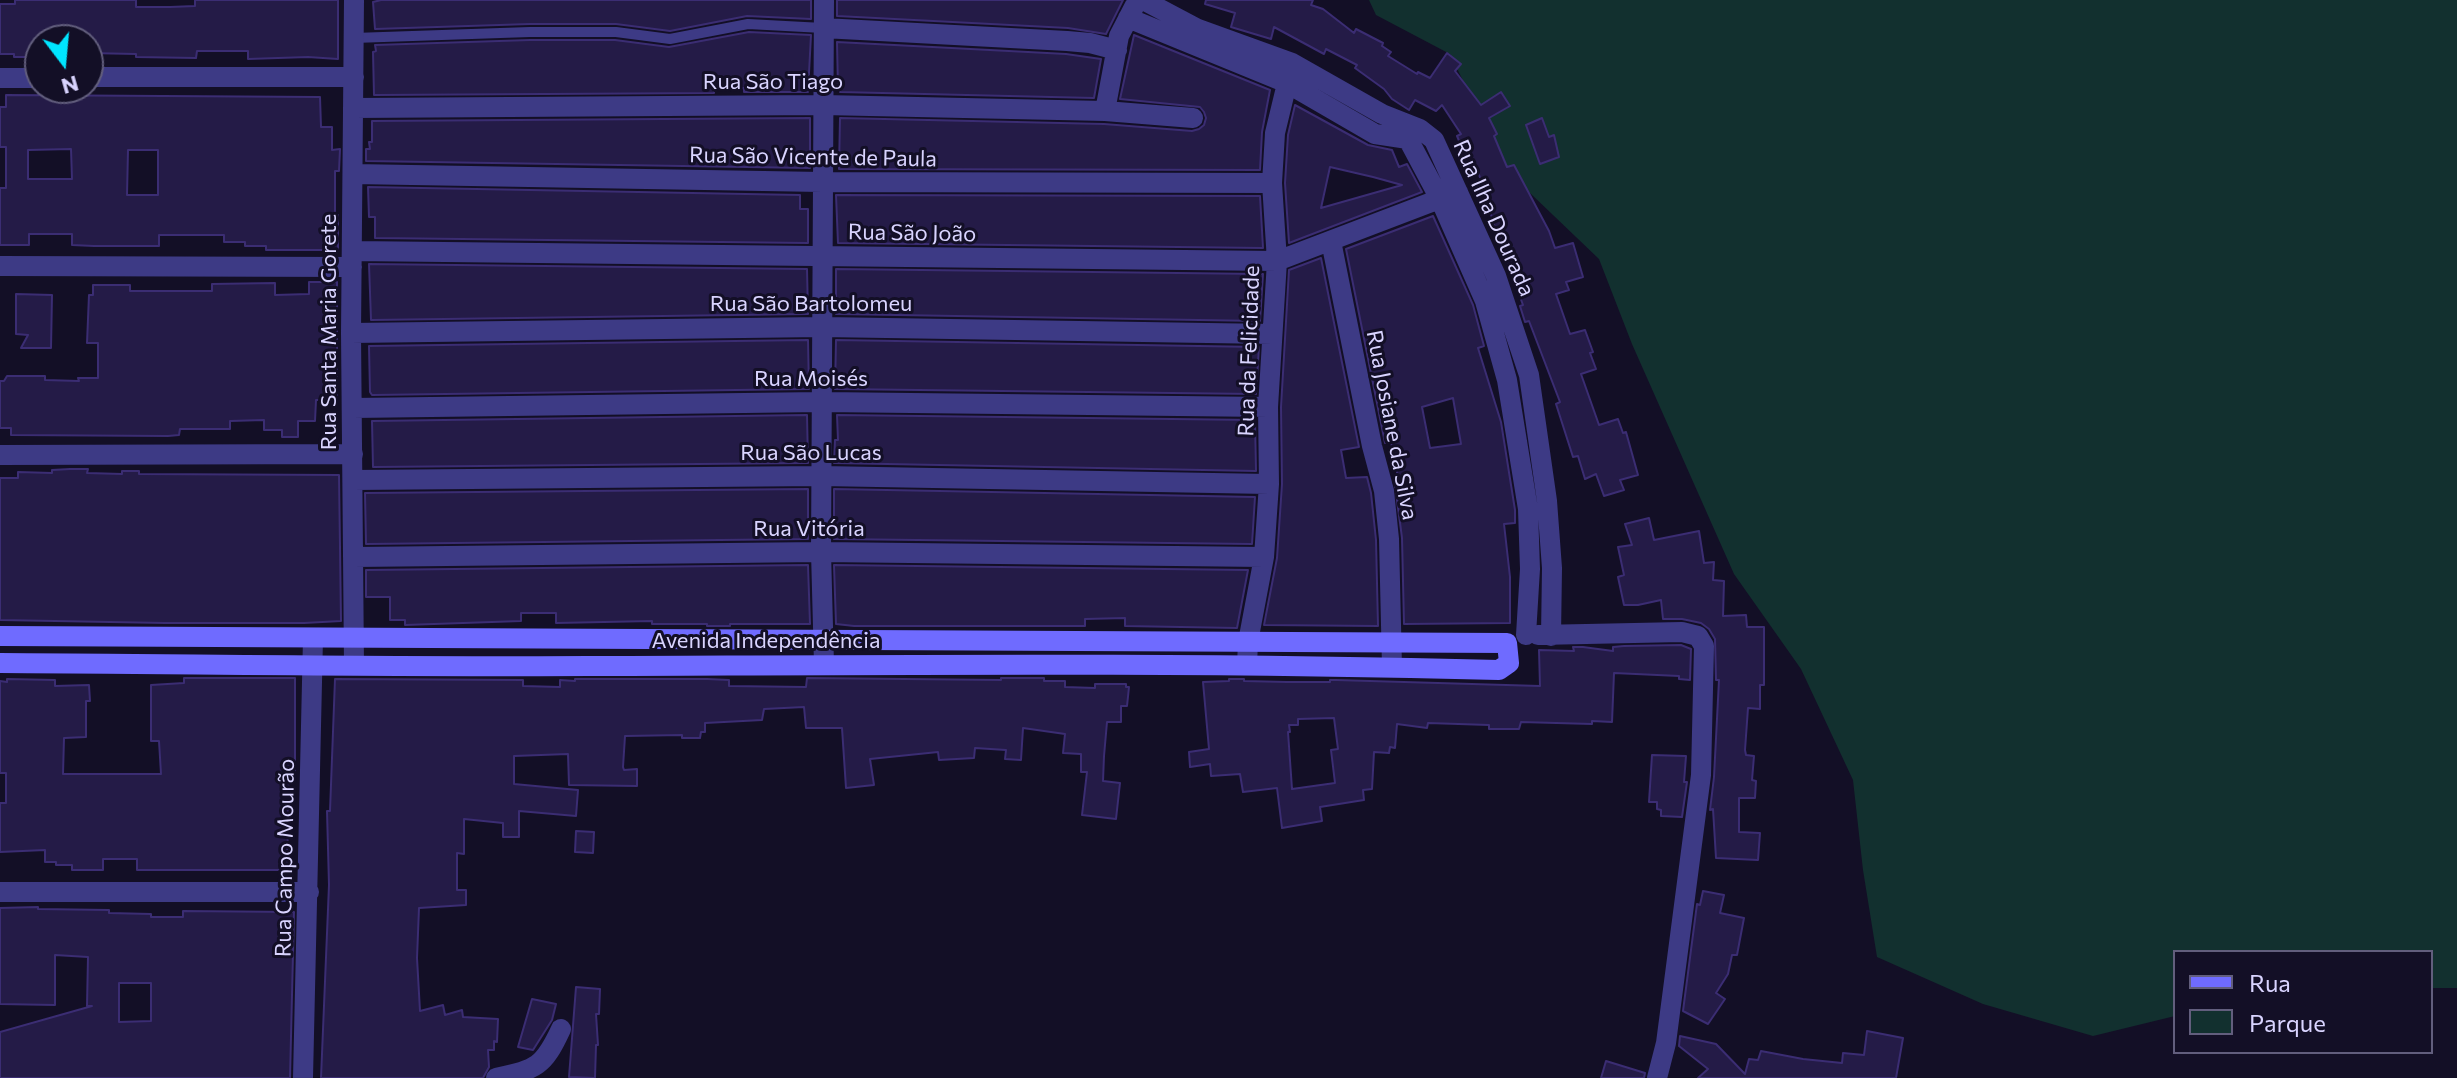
<!DOCTYPE html>
<html>
<head>
<meta charset="utf-8">
<style>
	body { margin:0 }
	#map { position:relative; width:2457px; height:1078px; overflow:hidden; background:#130f26; font-family:Commissioner,sans-serif }
	canvas { display:block }
	.legend { position:absolute; left:2173px; top:950px; width:260px; height:104px; box-sizing:border-box; background:#130f26; border:2px solid #625e7d; margin:0; padding:10px 14px; list-style:none; font-size:24px; color:#d9d4ff }
	.legend li { display:flex; align-items:center; gap:16px; height:40px }
	.legend b { width:40px; border:2px solid #625e7d }
	.north { position:absolute; left:24px; top:24px; width:80px; height:80px; box-sizing:border-box; background:#130f26; border:2px solid #625e7d; border-radius:50%; rotate:164deg; font-size:22px; font-weight:700; line-height:32px; text-align:center; color:#d9d4ff }
	.north::after { content:''; display:block; margin:auto; width:28px; height:36px; background:#00e5ff; clip-path:polygon(50% 0,100% 100%,50% 72%,0 100%) }
</style>
</head>
<body>
<div id="map">
<canvas width="2457" height="1078"></canvas>
<ul class="legend">
<li><b style="height:10px;background:#6f6bff"></b>Rua</li>
<li><b style="height:22px;background:#12302f"></b>Parque</li>
</ul>
<div class="north">N</div>
</div>
<script>
const g = document.querySelector('canvas').getContext('2d');
g.lineJoin = 'round';
function fillPath(path, color) {
  g.fillStyle = color;
  g.fill(path, 'evenodd');
}
function stroke(path, color, width, dash) {
  g.strokeStyle = color;
  g.lineWidth = width;
  g.lineCap = dash ? 'butt' : 'round';
  g.setLineDash(dash || []);
  g.stroke(path);
}
function drawText(font, color, halo, rows, align = 'center') {
  g.font = font + ' Commissioner,sans-serif';
  g.lineWidth = 6;
  g.setLineDash([]);
  g.textBaseline = 'middle';
  g.strokeStyle = halo;
  g.fillStyle = color;
  for (const [text, x, y, turn = 0] of rows) {
    g.save();
    g.translate(x, y);
    g.rotate((+turn || 0) * Math.PI / 180);
    g.textAlign = isNaN(turn) ? turn : align;
    if (halo) g.strokeText(text, 0, 0);
    g.fillText(text, 0, 0);
    g.restore();
  }
}
fillPath(new Path2D(`
	M1369,0H2457V988H2431V952H2175V1016L2093,1036L1983,1004L1877,957L1863,870L1853,780L1801,669L1734,574L1632,344L1599,259L1507,171L1450,54L1376,15Z`), '#12302f');
const building = new Path2D(`
	M15,0H136V7H170L195,6V0H338V59L308,57L248,59V51H197L196,58L136,57V54L88,53V40H40V54H32V57H14V54H0V4H15Z
	M381,0H811V19L747,16L670,31L616,24H530L375,29L373,2Z
	M837,0H1123L1106,34L1068,28L837,16Z
	M1206,0H1313L1311,5L1323,9L1354,33L1356,29L1383,43L1382,46L1391,52L1388,56L1417,74L1418,72L1430,78L1447,53L1461,64L1455,71L1481,105L1501,92L1510,106L1489,118L1497,134L1494,136L1507,167L1514,165L1549,231L1555,248L1573,243L1583,277L1566,282L1569,290L1556,294L1570,334L1585,330L1593,352L1590,353L1596,369L1581,374L1599,425L1618,419L1623,433L1626,432L1638,475L1620,480L1624,490L1604,496L1596,474L1585,479L1578,456L1573,457L1556,404L1560,402L1529,321L1525,322L1520,306L1523,305L1494,225L1490,211L1492,210L1478,172L1473,174L1457,136L1461,134L1442,105L1436,111L1415,100L1409,110L1392,99L1384,89L1355,68L1357,65L1326,49L1324,54L1274,27L1271,39L1231,27L1235,13L1205,4Z
	M749,32L811,35L808,92H744V88L714,89V93L374,95L373,52L376,51L375,45L530,40H615L669,47Z
	M1134,35L1270,90L1262,132L1260,170L839,169L840,118L1104,124L1192,131L1199,129L1204,125L1206,118L1204,112L1200,107L1120,99Z
	M837,42L1066,54L1101,59L1094,98L840,92V89H838Z
	M6,95L320,97L321,127H332V150L340,149L339,171H335V215H338V250H266V246H245V242H224V235H159V246H94L72,245V234H29V245H0V188H6V147H0V107H6ZM71,149L72,179H28V150ZM128,150H158V195H127Z
	M1295,105L1368,145L1392,150L1399,167L1407,164L1422,192L1289,243L1285,183L1288,135ZM1330,167L1373,177L1402,185L1321,208Z
	M810,118V168L366,161V149H370L369,142H372V121Z
	M1542,118L1549,137L1554,135L1559,157L1540,164L1526,125Z
	M368,187L800,195V209H808V243L375,238V217H369Z
	M836,195L1260,196L1263,248L838,243Z
	M1433,216L1473,305L1484,346L1478,348L1501,422L1515,510V523L1504,524L1510,577V623L1404,624L1402,538L1394,477H1398L1391,442L1385,443L1346,249ZM1453,398L1461,444L1430,448L1422,407Z
	M1321,258L1359,447L1341,450L1346,478L1367,477L1371,493L1376,540L1378,626L1264,625L1277,558L1282,484L1281,407L1289,270Z
	M369,264L807,269L808,314L371,320Z
	M836,269L1263,274L1260,321L836,314Z
	M309,282H337V400H316L315,421H298V437H282V430H264V420L230,421V429H180L179,435L168,436L11,435V428H0V381H4L7,376H45V380L79,381L78,378H98V343H87L89,295H93V285H130V291H212V284L275,283V295L309,294Z
	M16,294L52,295L51,348H21L28,335L16,334Z
	M808,340L809,389L372,395L370,392L369,346Z
	M836,340L1259,347L1256,394L835,389Z
	M807,415L808,463L373,467L372,421Z
	M837,415L1255,420L1256,471L834,463L835,440H838Z
	M70,469H88L87,473L122,474V471H139V474L339,475L341,621L304,623H165L0,620V478H18V472L52,473V470Z
	M808,489V539L366,544L365,493Z
	M834,489L1255,497L1252,544L834,539Z
	M1649,518L1654,540L1699,531L1704,563L1714,562L1713,580L1724,581L1723,616L1746,615L1747,627H1764V685H1760V709L1748,708L1745,750L1746,755L1754,756L1752,780L1756,781L1755,798H1739V832L1760,833L1758,860L1716,858L1713,809L1710,810L1714,777L1719,680H1716L1715,639L1709,629L1701,623L1682,619H1663L1661,600L1638,605H1624L1618,577L1624,575L1618,547L1632,545L1625,524Z
	M808,565L810,624H730V626H707V624H652V621L556,623V613H521V621L405,625V620H390V597H366V570Z
	M834,565L1248,570L1237,628L1125,626V618L1085,619V626H854L836,624Z
	M1681,645L1691,649L1690,680L1679,679V676L1614,673L1612,722L1592,721V724L1521,722L1519,729H1489V725L1428,723L1427,728L1397,724L1395,748L1390,747L1389,753L1374,752L1372,789L1363,790L1364,800L1320,807L1322,821L1282,828L1277,788L1243,792L1240,774L1211,776L1210,764L1190,767L1189,752L1209,749L1203,682L1229,681V679H1244V681L1287,682H1330V680H1336L1540,686L1539,650L1574,651L1573,647H1583L1613,651V647L1624,646ZM1334,718L1338,749L1331,750L1335,783L1292,789L1288,732H1290L1289,725H1298V719Z
	M184,678H295V775H289L287,870H137V859H103V870H72V865H56V862H45V850L0,852V803H6V773H0V681L7,682V679L55,680V686L89,685L90,701H86V737L64,738L63,774H161L159,741H151V685L184,683Z
	M807,678L1001,680V678H1044V681H1065V687L1095,688V684H1126V687H1129L1127,706H1121V722H1107L1104,756L1103,781L1120,783L1116,819L1082,815L1087,772H1081V754L1063,753L1065,734L1023,728L1021,760L1005,759L1006,750L975,748L974,758L939,760L938,752L870,759L874,785L846,788L842,728H806L804,707L764,709L762,720L705,723V732H701L700,738H682V735L625,736L623,767L624,770L637,769V786L569,785L568,754L514,756V784L578,790L576,816L519,811V837H503V823L464,819V854L457,853V890H466V905L419,908L417,958L420,1011L443,1005L445,1015L462,1010L463,1017L498,1019L497,1042L494,1041V1050H488L489,1067L483,1078H321L329,885L327,811H330L335,679L523,680V686L560,687V680L575,681V679H707L729,680V686L806,687Z
	M1652,755L1686,756L1684,782H1687L1682,817L1661,816V810L1657,809V802H1649Z
	M576,831L594,832L593,853L575,852Z
	M1703,891L1724,895L1720,913L1744,918L1737,955H1732L1728,974L1716,993L1725,999L1708,1024L1683,1011L1697,904L1700,905Z
	M38,907V909L109,910V913L151,914V917H183V911L294,912L290,1078H0V1032L92,1006H87L88,957L55,955V1005L0,1004V908ZM119,983H151V1021L119,1022Z
	M576,987L600,989L599,1014H596L598,1045H596L595,1078L569,1077Z
	M532,999L556,1004L552,1020L533,1050L518,1047Z
	M1867,1031L1903,1038L1896,1078H1698L1708,1069L1679,1046L1680,1036L1716,1044L1745,1074L1749,1059L1758,1060L1761,1051L1803,1059L1842,1063L1843,1053L1864,1055Z
	M1606,1061L1645,1073L1644,1078H1601Z`);
fillPath(building, '#241b47');
stroke(building, '#3b2d73', 2);
stroke(new Path2D(`
	M354,38L530,32H616L670,39L748,24L823,28`), '#3d3a85', 10);
stroke(new Path2D(`
	M824,0L821,552L824,664
	M1143,0L1198,29L1292,63L1382,114L1420,129L1434,140L1496,276L1529,375L1547,501L1552,568L1551,636
	M1128,18L1287,83L1375,134L1408,139L1440,199L1485,301L1507,380L1528,509L1530,569L1526,635
	M823,28L1067,41L1090,43L1117,50
	M88,77H354
	M0,78H40
	M353,108L823,105L1105,111L1193,118
	M1105,111L1119,36L1134,7
	M353,174L822,182L1272,183
	M1331,241L1372,446L1384,491L1389,539L1392,667
	M352,251L1277,261L1458,192
	M0,266L352,267
	M351,333L822,327L1272,334
	M353,408L822,402L1268,407
	M0,455L353,454
	M353,480L821,476L1269,484
	M354,557L821,552L1264,557
	M1538,635L1682,632L1698,636L1704,646L1701,775L1666,1043L1657,1078
	M354,665L351,333L354,0
	M1247,665L1248,642L1264,557L1269,484L1268,407L1277,261L1272,183L1275,133L1290,71
	M0,892H309
	M303,1078L313,638
	M496,1078C536,1069 543,1068 561,1029`), '#3d3a85', 20);
stroke(new Path2D(`
	M0,636L1507,643L1509,663L1499,670C1195,662 891,665 588,666C392,667 196,664 0,663`), '#6f6bff', 20);
drawText('22px', '#d9d4ff', '#130f26', [
	["Rua São Tiago",773,82],
	["Rua São Vicente de Paula",813,157,1],
	["Rua Ilha Dourada",1494,218,66],
	["Rua São João",912,233,1],
	["Rua São Bartolomeu",811,304],
	["Rua Santa Maria Gorete",329,332,-90],
	["Rua da Felicidade",1249,351,-88],
	["Rua Moisés",811,379],
	["Rua Josiane da Silva",1392,425,79],
	["Rua São Lucas",811,453],
	["Rua Vitória",809,529],
	["Avenida Independência",766,641],
	["Rua Campo Mourão",285,858,-89]
]);
</script>
</body>
</html>
